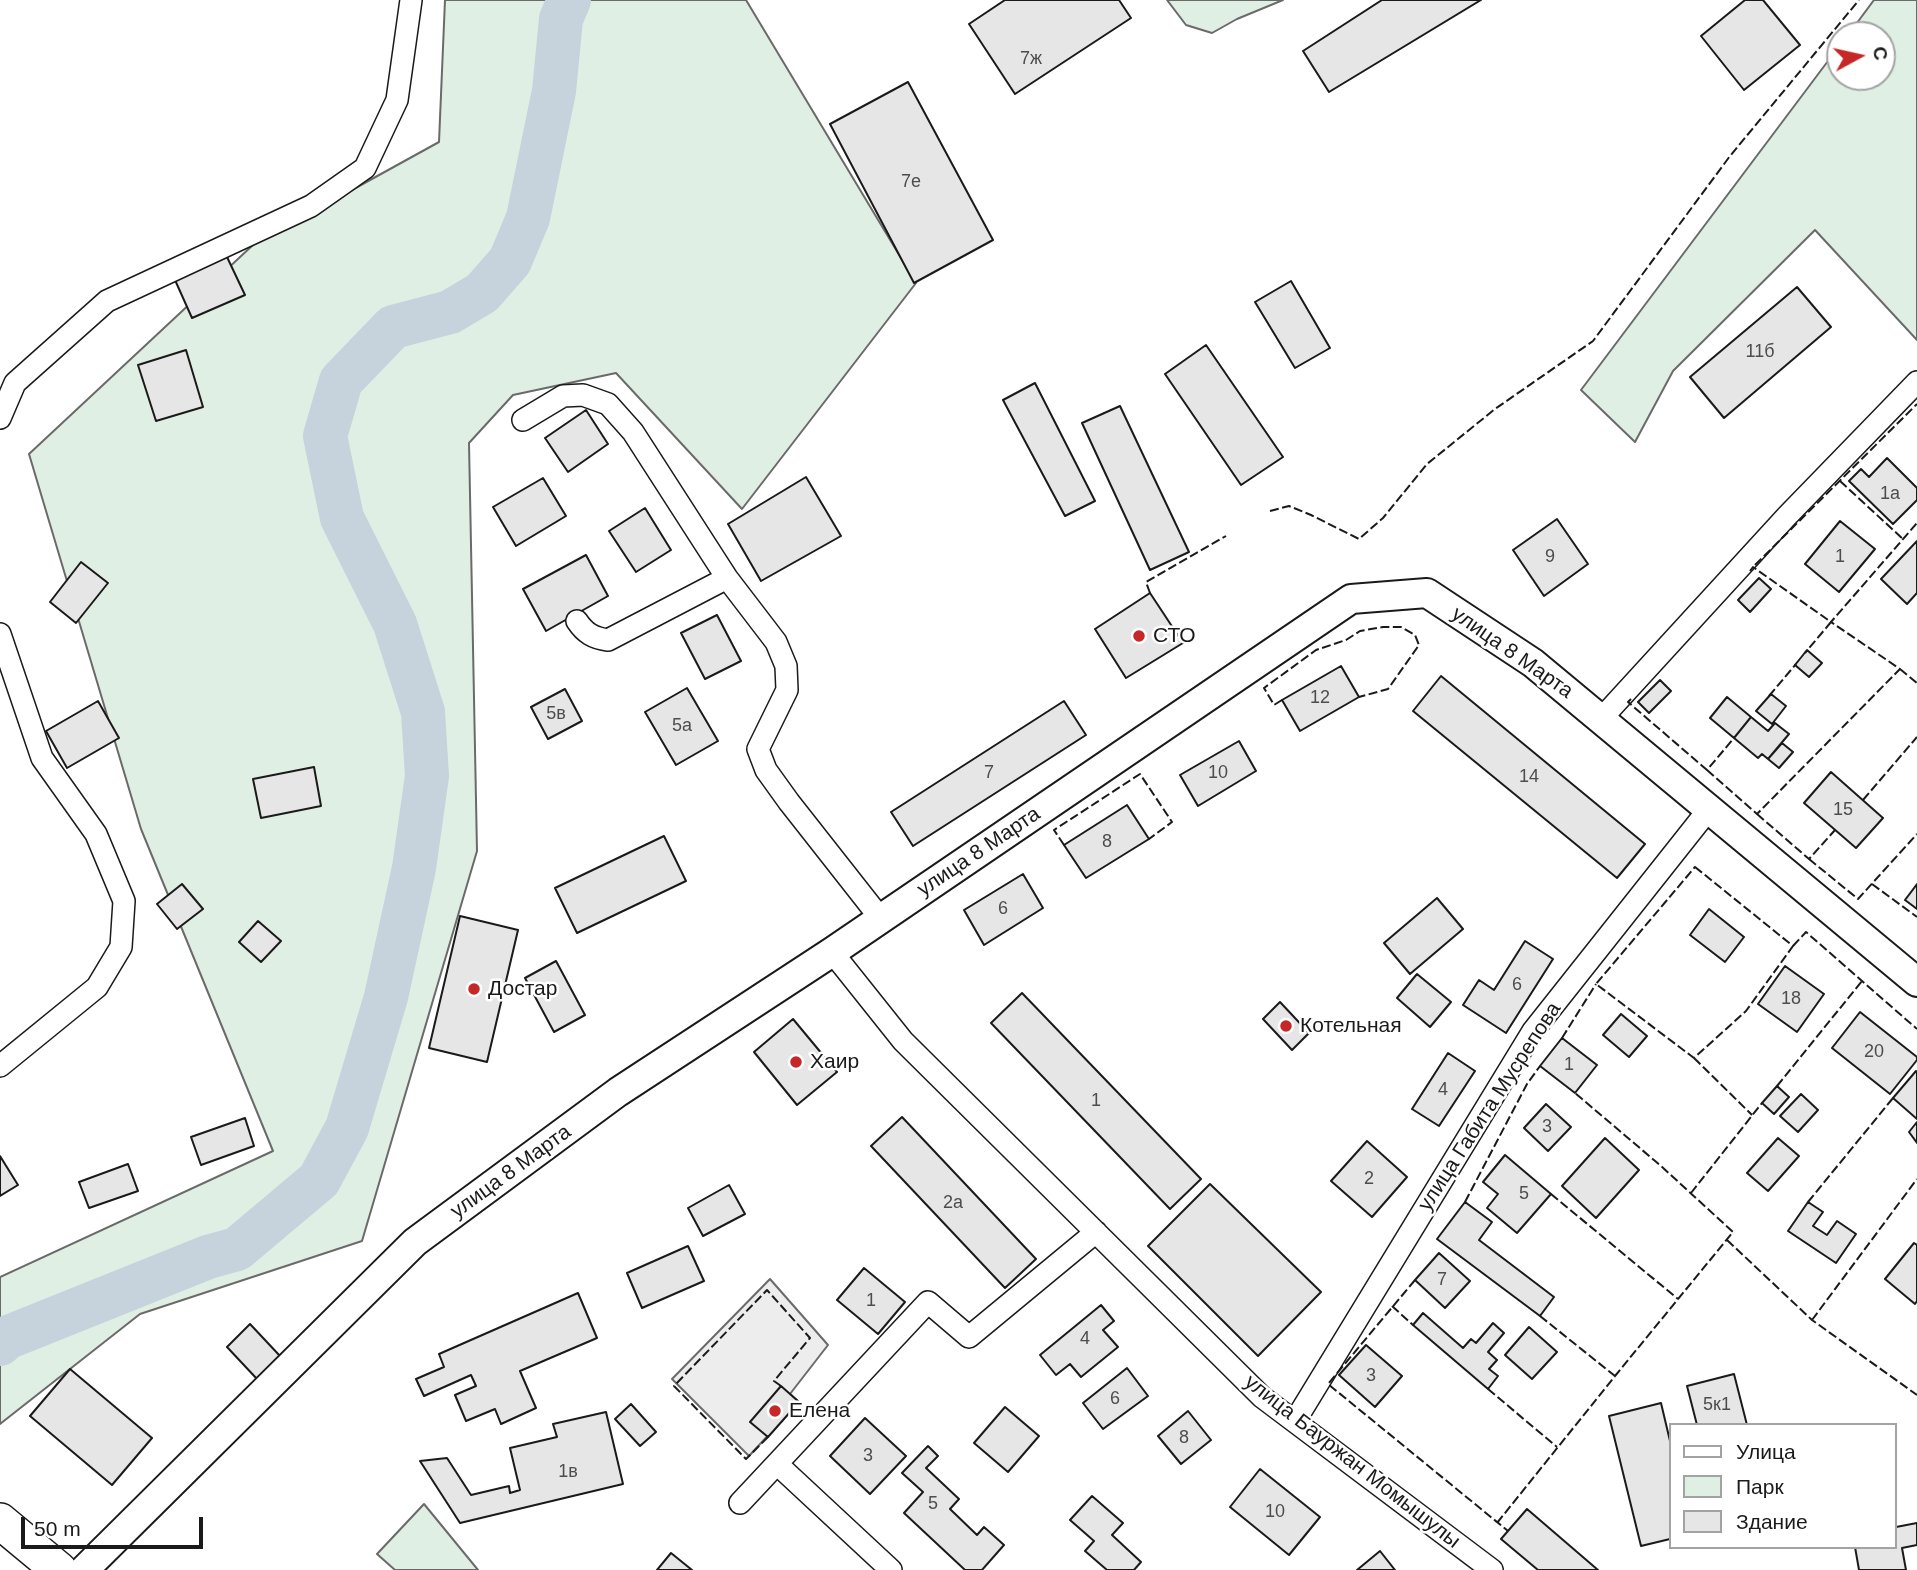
<!DOCTYPE html>
<html>
<head>
<meta charset="utf-8">
<style>
	body { margin:0 }
	#map { position:relative; width:1917px; height:1570px; overflow:hidden; background:#fff; font-family:Helvetica,sans-serif }
	canvas { display:block }
	.legend { position:absolute; left:1669px; top:1423px; width:228px; height:126px; box-sizing:border-box; background:#fff; border:2px solid #a3a3a3; margin:0; padding:9px 12px; list-style:none; font-size:21px; color:#1a1a1a }
	.legend li { display:flex; align-items:center; gap:14px; height:35px }
	.legend b { width:35px; border:2px solid #a3a3a3 }
	.north { position:absolute; left:1826px; top:21px; width:70px; height:70px; box-sizing:border-box; background:#fff; border:2px solid #a3a3a3; border-radius:50%; rotate:82deg; font-size:19px; font-weight:700; line-height:28px; text-align:center; color:#1a1a1a }
	.north::after { content:''; display:block; margin:auto; width:24px; height:32px; background:#c62828; clip-path:polygon(50% 0,100% 100%,50% 72%,0 100%) }
	.scale { position:absolute; left:21px; top:1517px; width:182px; height:32px; box-sizing:border-box; border:4px solid #1a1a1a; border-top:0; padding-left:9px; font-size:21px; line-height:24px; white-space:nowrap; color:#1a1a1a; -webkit-text-stroke:5px #fff; paint-order:stroke }
</style>
</head>
<body>
<div id="map">
<canvas width="1917" height="1570"></canvas>
<ul class="legend">
<li><b style="height:9px;background:#fff"></b>Улица</li>
<li><b style="height:19px;background:#e0efe3"></b>Парк</li>
<li><b style="height:19px;background:#e6e6e6"></b>Здание</li>
</ul>
<div class="north">С</div>
<div class="scale">50 m</div>
</div>
<script>
const g = document.querySelector('canvas').getContext('2d');
g.lineJoin = 'round';
function fillPath(path, color) {
  g.fillStyle = color;
  g.fill(path, 'evenodd');
}
function stroke(path, color, width, dash) {
  g.strokeStyle = color;
  g.lineWidth = width;
  g.lineCap = dash ? 'butt' : 'round';
  g.setLineDash(dash || []);
  g.stroke(path);
}
function drawText(font, color, halo, rows, align = 'center') {
  g.font = font + ' Helvetica,sans-serif';
  g.lineWidth = 5;
  g.setLineDash([]);
  g.textBaseline = 'middle';
  g.strokeStyle = halo;
  g.fillStyle = color;
  for (const [text, x, y, turn = 0] of rows) {
    g.save();
    g.translate(x, y);
    g.rotate((+turn || 0) * Math.PI / 180);
    g.textAlign = isNaN(turn) ? turn : align;
    if (halo) g.strokeText(text, 0, 0);
    g.fillText(text, 0, 0);
    g.restore();
  }
}
const green = new Path2D(`
	M445,0H746L916,283L742,509L616,373L513,395L469,443L477,851L362,1241L140,1314L0,1424V1277L273,1151L141,829L29,454L254,244L439,142Z
	M1167,0H1283L1237,19L1212,33L1186,25Z
	M1874,0H1917V340L1815,230L1673,371L1635,442L1581,390L1840,45V77H1882V35H1848Z
	M424,1504L478,1570H395L377,1554Z`);
fillPath(green, '#e0efe3');
stroke(green, '#6a6a6a', 2);
const parking = new Path2D(`
	M770,1279L828,1345L790,1394L799,1402L749,1456L672,1379Z`);
fillPath(parking, '#ededed');
stroke(parking, '#6a6a6a', 2);
stroke(new Path2D(`
	M0,1344L6,1338L208,1257L237,1249L319,1180L347,1128L386,997L414,868L427,776L423,712L395,624L342,518L325,436L341,381L393,327L450,312L482,293L510,261L528,218L554,91L561,19L569,0`), '#c6d2dc', 44);
const building = new Path2D(`
	M1005,0H1119L1131,18L1015,94L969,24Z
	M1382,0H1481L1329,92L1303,51Z
	M1745,0H1763L1800,45L1744,90L1701,36Z
	M908,82L993,240L914,283L830,124Z
	M227,257L245,295L192,318L175,280Z
	M1291,281L1330,348L1295,368L1255,302Z
	M1797,287L1831,327L1724,418L1690,377Z
	M1206,345L1283,457L1241,485L1165,374Z
	M186,350L203,407L156,421L138,365Z
	M1035,383L1095,501L1065,516L1003,400Z
	M1120,406L1189,552L1150,570L1082,423Z
	M586,410L608,444L568,472L545,438Z
	M1887,458L1917,488V500L1893,524L1849,481L1861,469L1869,477Z
	M806,477L841,536L761,581L728,524Z
	M543,478L566,516L516,546L493,507Z
	M645,508L671,550L636,572L609,531Z
	M1557,519L1588,564L1544,596L1513,550Z
	M1840,521L1875,549L1839,592L1805,564Z
	M1917,541V593L1907,604L1881,579Z
	M586,555L608,596L546,631L523,589Z
	M81,562L108,583L76,623L50,602Z
	M1759,578L1771,589L1750,612L1738,600Z
	M1150,593L1183,643L1126,678L1095,629Z
	M717,615L741,661L705,679L681,633Z
	M1807,650L1822,663L1809,677L1795,665Z
	M1341,666L1359,697L1300,731L1282,700Z
	M1441,676L1645,844L1617,878L1413,711Z
	M1660,680L1671,691L1649,713L1638,702Z
	M687,688L718,741L676,765L645,712Z
	M565,689L582,721L548,739L531,707Z
	M1771,694L1786,706L1772,724L1756,711Z
	M1727,697L1751,717L1734,738L1710,718Z
	M98,701L119,738L67,768L46,731Z
	M1064,701L1086,735L913,846L891,812Z
	M1751,717L1768,731L1775,723L1789,734L1768,759L1762,754L1758,758L1734,738Z
	M1239,741L1256,771L1198,806L1180,775Z
	M1782,743L1793,752L1779,768L1768,759Z
	M314,767L321,806L261,818L253,779Z
	M1831,772L1883,818L1856,848L1804,803Z
	M1127,805L1149,839L1086,878L1064,845Z
	M664,836L686,881L577,933L555,888Z
	M1023,874L1043,908L984,945L964,910Z
	M182,884L203,909L177,929L157,904Z
	M1917,884V909L1905,900Z
	M1437,898L1463,929L1410,974L1384,943Z
	M1709,909L1744,937L1725,962L1690,935Z
	M460,916L518,930L487,1062L429,1048Z
	M258,921L281,941L261,962L239,942Z
	M1525,941L1553,959L1506,1033L1463,1005L1479,980L1494,990Z
	M556,961L585,1015L554,1032L525,978Z
	M1785,966L1824,994L1797,1032L1758,1004Z
	M1417,974L1451,1002L1430,1027L1397,998Z
	M1022,993L1201,1179L1170,1209L991,1023Z
	M1280,1002L1309,1033L1292,1050L1263,1019Z
	M1860,1012L1917,1057V1060L1890,1094L1832,1048Z
	M1621,1014L1647,1036L1629,1057L1603,1035Z
	M793,1019L837,1072L797,1105L754,1052Z
	M1562,1038L1597,1065L1575,1093L1540,1066Z
	M1448,1053L1475,1071L1439,1126L1412,1109Z
	M1916,1071L1917,1072V1119L1893,1098Z
	M1777,1086L1789,1097L1774,1114L1762,1103Z
	M1801,1094L1818,1110L1798,1132L1780,1116Z
	M1546,1104L1571,1127L1548,1151L1524,1128Z
	M902,1117L1036,1259L1005,1288L871,1146Z
	M245,1118L254,1146L201,1165L191,1137Z
	M1917,1122V1143L1909,1132Z
	M1605,1138L1639,1170L1596,1218L1562,1186Z
	M1778,1138L1799,1156L1768,1191L1747,1173Z
	M1367,1141L1407,1177L1372,1217L1331,1181Z
	M1505,1155L1551,1194L1517,1233L1487,1208L1498,1194L1483,1182Z
	M0,1156L18,1185L0,1196Z
	M128,1164L138,1191L89,1208L79,1182Z
	M1210,1184L1321,1292L1258,1356L1148,1246Z
	M729,1185L745,1214L703,1236L688,1208Z
	M1465,1202L1492,1222L1479,1240L1554,1297L1540,1316L1437,1239Z
	M1808,1202L1823,1212L1813,1226L1827,1235L1837,1221L1856,1234L1836,1263L1788,1231Z
	M1914,1243L1917,1245V1301L1915,1304L1885,1279Z
	M688,1246L704,1281L642,1308L627,1273Z
	M1439,1253L1470,1281L1445,1308L1415,1280Z
	M864,1268L905,1302L878,1334L837,1300Z
	M578,1293L597,1338L520,1371L536,1408L501,1424L495,1409L466,1421L455,1395L476,1386L471,1375L424,1396L416,1379L444,1367L439,1354Z
	M1101,1305L1114,1321L1103,1330L1118,1347L1081,1377L1070,1364L1056,1375L1040,1355Z
	M1423,1313L1463,1348L1471,1339L1476,1343L1493,1323L1504,1333L1488,1352L1497,1360L1489,1369L1498,1376L1488,1389L1413,1325Z
	M250,1324L280,1356L257,1379L227,1347Z
	M1529,1327L1557,1352L1532,1379L1505,1355Z
	M1366,1345L1402,1376L1375,1407L1339,1375Z
	M1127,1368L1148,1396L1103,1429L1083,1403Z
	M70,1369L152,1438L112,1485L30,1416Z
	M1734,1374L1747,1425H1697L1687,1386Z
	M781,1386L799,1402L768,1437L750,1422Z
	M1661,1403L1670,1441V1539L1641,1546L1609,1416Z
	M631,1404L656,1432L640,1446L615,1419Z
	M1005,1407L1039,1436L1008,1472L974,1443Z
	M1188,1411L1211,1440L1181,1464L1158,1436Z
	M606,1412L623,1484L460,1523L420,1461L447,1458L471,1495L509,1486L510,1493L520,1490L510,1448L557,1437L553,1424Z
	M865,1418L906,1456L870,1494L830,1456Z
	M928,1446L938,1456L926,1468L959,1499L950,1509L977,1535L984,1527L1004,1545L982,1570H965L904,1513L923,1492L902,1473Z
	M1260,1469L1320,1517L1289,1555L1230,1507Z
	M1092,1496L1123,1523L1112,1535L1141,1562L1134,1570H1107L1085,1551L1094,1541L1070,1520Z
	M1527,1509L1598,1570H1538L1501,1539Z
	M1894,1516L1896,1527L1917,1523V1545L1902,1548L1906,1570H1859L1855,1547H1894Z
	M1380,1551L1395,1570H1357Z
	M671,1553L692,1570H657Z`);
fillPath(building, '#e6e6e6');
stroke(building, '#1a1a1a', 2);
const minor = new Path2D(`
	M0,418L15,383L107,301L311,206L365,168L397,100L411,0
	M523,420L563,396L583,395L608,404L633,432L727,578L776,642L786,666L787,690L758,749L766,770L789,802L881,919
	M577,621C585,633 593,638 608,640L727,578
	M0,634L42,758L96,834L124,901L121,947L97,987L0,1066
	M1601,719L1787,516L1917,382
	M832,952L903,1041L1262,1397L1492,1570
	M1295,1421L1533,1031L1709,809
	M777,1464L891,1570
	M740,1503L928,1302L969,1337L1096,1232`);
const tertiary = new Path2D(`
	M84,1570L415,1242L618,1092L832,952L1351,599L1427,593L1533,663L1917,982`);
const primary = new Path2D(`
	M0,1521L59,1570`);
stroke(minor, '#1a1a1a', 24);
stroke(tertiary, '#1a1a1a', 32);
stroke(primary, '#1a1a1a', 38);
stroke(minor, '#fff', 21);
stroke(tertiary, '#fff', 28);
stroke(primary, '#fff', 35);
stroke(new Path2D(`
	M1840,481L1903,539
	M1270,511L1289,506L1311,515L1359,539L1383,518L1427,464L1495,409L1593,341L1730,156L1859,0
	M1755,565L1917,404
	M1750,571L1753,567L1831,622L1805,653
	M1150,593L1146,582L1226,536
	M1900,669L1917,683
	M1769,696L1796,664
	M1631,699L1628,702L1707,770L1734,738
	M1282,700L1274,705L1264,688L1316,650L1346,640L1360,631L1383,627H1401L1415,635L1419,645L1388,689L1359,697
	M1707,770L1757,814L1900,669L1831,622L1917,523
	M1863,800L1917,737
	M1757,814L1809,859L1835,830
	M1064,845L1054,830L1140,774L1172,822L1149,839
	M1809,859L1858,899L1917,834
	M1695,867L1793,946L1746,1011L1694,1058L1596,984Z
	M1872,884L1917,917
	M1793,946L1806,932L1917,1029
	M1562,1038L1596,984
	M1694,1058L1752,1115
	M1777,1086L1862,981
	M1691,1193L1762,1103
	M1551,1194L1678,1299
	M1465,1202L1527,1084L1540,1066
	M1808,1202L1893,1098
	M1727,1240L1812,1320L1917,1395
	M1415,1280L1328,1384L1508,1531
	M1392,1306L1413,1325
	M1540,1316L1615,1376
	M1812,1320L1917,1179
	M1488,1389L1557,1447
	M768,1437L746,1459L674,1386L767,1290L810,1338L774,1381L781,1386
	M1497,1523L1615,1376L1733,1232L1661,1166L1575,1093`), '#1a1a1a', 2, [9, 3.5]);
for (const [x, y, r, color] of [
	[1139,636,7,"#c62828"],
	[474,989,7,"#c62828"],
	[1286,1026,7,"#c62828"],
	[796,1062,7,"#c62828"],
	[775,1411,7,"#c62828"]
]) {
  const dot = new Path2D();
  dot.arc(x, y, r, 0, 2 * Math.PI);
  g.fillStyle = color;
  g.fill(dot);
  stroke(dot, '#fff', 2.5);
}
drawText('18px', '#4d4d4d', null, [
	["7ж",1031,59],
	["7е",911,182],
	["11б",1760,352],
	["1а",1890,494],
	["9",1550,557],
	["1",1840,557],
	["12",1320,698],
	["5в",556,714],
	["5а",682,726],
	["7",989,773],
	["10",1218,773],
	["14",1529,777],
	["15",1843,810],
	["8",1107,842],
	["6",1003,909],
	["6",1517,985],
	["18",1791,999],
	["20",1874,1052],
	["1",1569,1065],
	["4",1443,1090],
	["1",1096,1101],
	["3",1547,1127],
	["2",1369,1179],
	["5",1524,1194],
	["2а",953,1203],
	["7",1442,1280],
	["1",871,1301],
	["4",1085,1339],
	["3",1371,1376],
	["6",1115,1399],
	["5к1",1717,1405],
	["8",1184,1438],
	["3",868,1456],
	["1в",568,1472],
	["5",933,1504],
	["10",1275,1512]
]);
drawText('21px', '#1a1a1a', '#fff', [
	["СТО",1153,636],
	["Достар",488,989],
	["Котельная",1300,1026],
	["Хаир",810,1062],
	["Елена",789,1411]
], 'left');
drawText('21px', '#1a1a1a', '#fff', [
	["улица 8 Марта",1512,653,35],
	["улица 8 Марта",979,852,-34],
	["улица Габита Мусрепова",1490,1107,-57],
	["улица 8 Марта",511,1172,-36],
	["улица Бауржан Момышулы",1352,1462,38]
]);
</script>
</body>
</html>
